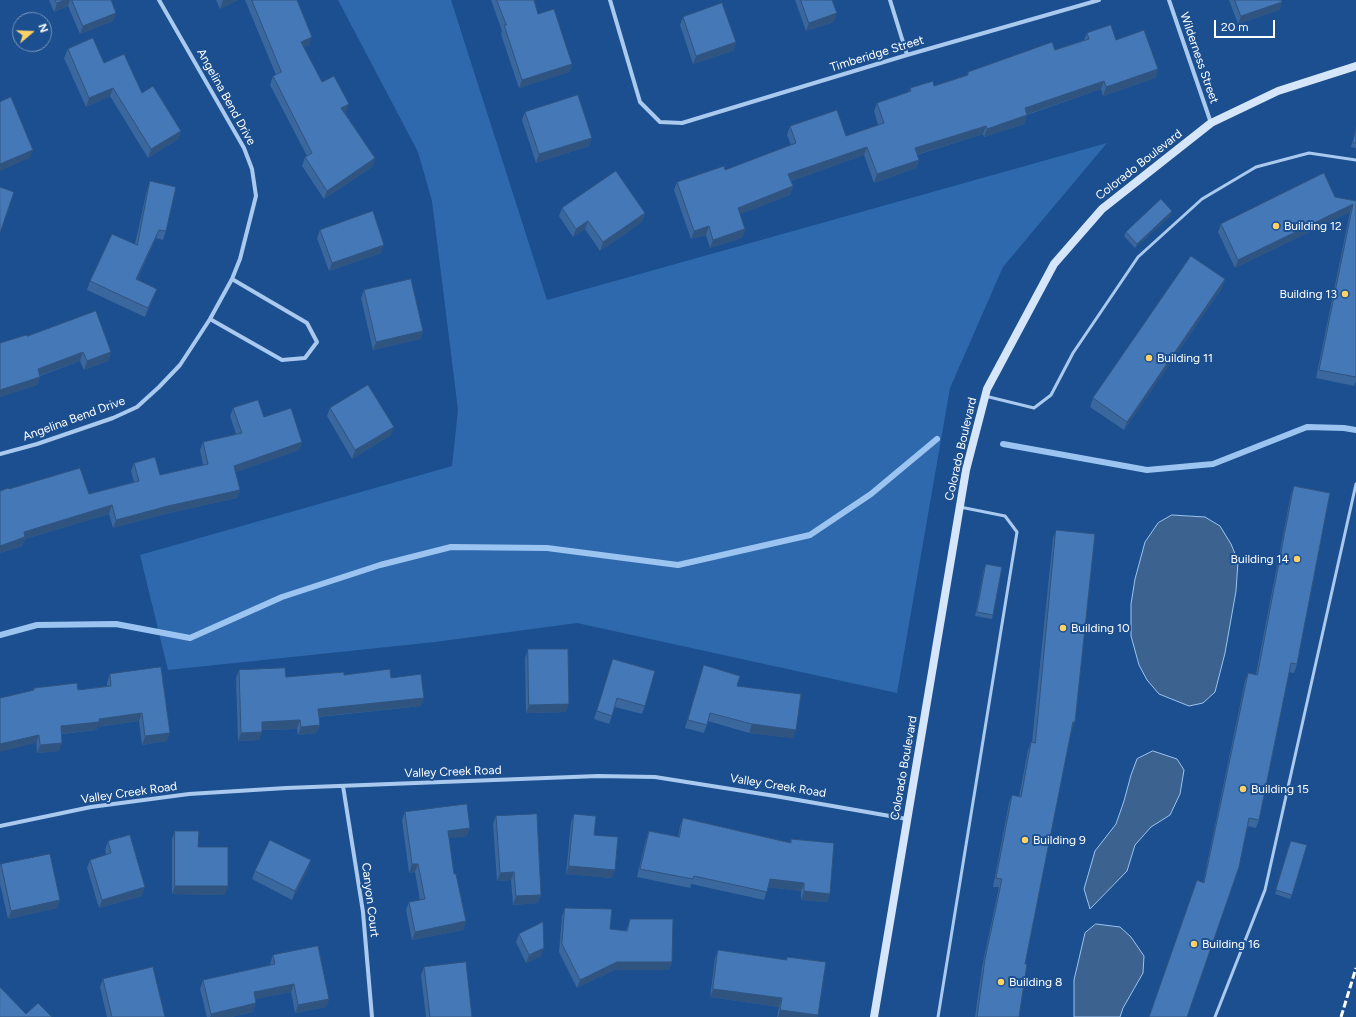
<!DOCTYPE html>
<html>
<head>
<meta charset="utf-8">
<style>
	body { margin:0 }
	#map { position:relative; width:1356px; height:1017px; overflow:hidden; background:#1b4f8f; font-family:Figtree,sans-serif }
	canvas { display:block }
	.north { position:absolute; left:12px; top:12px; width:40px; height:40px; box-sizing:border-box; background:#1b4f8f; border:1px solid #7695bc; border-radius:50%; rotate:71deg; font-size:11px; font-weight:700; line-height:16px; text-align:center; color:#fff }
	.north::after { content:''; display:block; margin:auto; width:14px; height:18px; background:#ffd166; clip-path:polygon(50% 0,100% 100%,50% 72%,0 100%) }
	.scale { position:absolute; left:1214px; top:20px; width:61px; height:18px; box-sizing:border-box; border:2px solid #fff; border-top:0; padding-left:5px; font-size:12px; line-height:14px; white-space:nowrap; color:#fff; -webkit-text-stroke:3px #1b4f8f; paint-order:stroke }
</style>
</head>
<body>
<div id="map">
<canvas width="1356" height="1017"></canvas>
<div class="north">N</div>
<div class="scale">20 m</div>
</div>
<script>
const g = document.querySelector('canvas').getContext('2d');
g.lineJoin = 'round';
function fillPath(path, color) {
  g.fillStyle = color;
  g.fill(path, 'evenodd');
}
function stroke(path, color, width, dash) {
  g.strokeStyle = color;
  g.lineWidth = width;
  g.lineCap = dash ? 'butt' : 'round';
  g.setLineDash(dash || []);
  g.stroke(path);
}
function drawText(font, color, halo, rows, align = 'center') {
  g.font = font + ' Figtree,sans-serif';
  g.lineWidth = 4;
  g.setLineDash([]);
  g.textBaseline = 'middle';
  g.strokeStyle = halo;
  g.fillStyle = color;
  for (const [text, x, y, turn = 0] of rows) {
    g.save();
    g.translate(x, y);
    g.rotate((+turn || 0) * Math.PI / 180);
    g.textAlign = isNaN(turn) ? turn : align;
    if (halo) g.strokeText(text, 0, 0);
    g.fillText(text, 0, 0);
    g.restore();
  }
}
fillPath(new Path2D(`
	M338,0H451L547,300L1107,143L1003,267L950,388L897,693L577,623L435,642L168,670L140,555L452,466L458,410L432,201L418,152Z`), '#2e69ad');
const water = new Path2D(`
	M1172,515L1205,517L1220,526L1231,544L1238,561L1236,591L1225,653L1215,692L1203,703L1189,706L1159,694L1147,680L1139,665L1131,636V604L1135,579L1145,542L1158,523Z
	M1153,751L1177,759L1184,770L1180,794L1170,815L1151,827L1135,845L1127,871L1090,909L1084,889L1095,851L1116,824L1124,801L1131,775L1137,759Z
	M1096,924L1120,927L1131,937L1144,956L1143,973L1123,1008L1120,1017H1074V980L1085,933Z`);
fillPath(water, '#3c6290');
stroke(water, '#9cc4f0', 1);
stroke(new Path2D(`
	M1003,444L1147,470L1213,464L1307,427L1344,428L1356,430
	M0,635L37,625L116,624L190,638L282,597L380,565L451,547L547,548L678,565L810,535L871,494L937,439`), '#9cc4f0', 6);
stroke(new Path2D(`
	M985,396L1034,408L1051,395L1073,353L1138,257L1202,199L1256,167L1309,153L1356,160
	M938,1017L1017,532L1005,516L960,507
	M1215,1017L1265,890L1356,484`), '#a9c9ee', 3);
stroke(new Path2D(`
	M610,0L640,102L660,122L682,123L907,55L1099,0
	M890,0L907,55
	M1169,0L1211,123
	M210,319L282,360L305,358L317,342L307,323L232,279
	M0,454L37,444L113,418L137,407L159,387L180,365L210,319L232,279L240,259L256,196L252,169L244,148L159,0
	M343,786L363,912L372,1017
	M0,826L91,807L189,794L286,788L598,776L655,777L775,796L907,819`), '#a9c9ee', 4);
stroke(new Path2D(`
	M874,1017L966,470L987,389L1054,264L1102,209L1211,123L1278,91L1356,66`), '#d6e6fa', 8);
stroke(new Path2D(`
	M1341,1017L1356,968`), '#fff', 3, [7, 3]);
fillPath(new Path2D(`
	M49,0H111L116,13L113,21L80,34L68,6L54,12Z
	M216,0H238L220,9Z
	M245,0H297L309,45L304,47L322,82L346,112L345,113L375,158L372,167L324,199L302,166L305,157L307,156L270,85L273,76L276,75Z
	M491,0H534L538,14L572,64L569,72L519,88L501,34L502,31Z
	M795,0H832L834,22L806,31Z
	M1229,0H1281L1282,2L1279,10L1238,24Z
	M683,17L736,42L733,51L693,64L680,25Z
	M1087,33L1116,40L1158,69L1155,78L1103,96L1101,89L1027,115L1024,124L984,137L983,134L917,155L919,160L916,168L874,183L864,155L791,181L793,186L790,195L740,214L745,229L742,238L710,248L706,235L691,239L674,190L677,182L725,170L791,145L787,135L790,126L846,136L878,125L874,111L877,103L909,92L910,88L934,86L967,75L968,72L1055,50L1084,40Z
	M68,49L104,63L181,131L178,139L148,158L110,96L86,107L64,58Z
	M525,112L589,146L536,163L522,120Z
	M1356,127V148L1351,147Z
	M150,181L166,231L163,240L156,238L137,280L154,297L145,317L87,290L90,281L135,244L147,190Z
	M1335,197L1356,201V381L1354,386L1316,378L1350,212L1235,268L1218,232L1221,224Z
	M562,208L645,213L642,222L600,251L585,229L573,237L559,216Z
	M1172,211L1171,215L1135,248L1124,236L1126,232Z
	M320,230L381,253L329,271L317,238Z
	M1225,279L1222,288L1124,430L1090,407L1093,398Z
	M364,290L423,331L420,339L373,350L361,298Z
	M27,336L111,352L108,361L84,370L80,361L40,376L37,385L0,397V343Z
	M233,408L264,417L302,442L299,450L236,472L240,490L237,498L165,514L113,528L109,514L25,539L22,546L0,553V491L9,489L89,494L134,482L131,471L134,463L160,475L203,465L200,450L203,442L236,434L230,416Z
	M330,408L391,435L352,459L327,416Z
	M1294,486L1297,664L1294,673L1289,672L1259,820L1256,828L1248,826L1187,1017L1203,883L1245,681L1248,673L1256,674L1291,494Z
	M1056,530L1072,731L1071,730L1025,964L1019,1017H975L982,967L999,887H993L1009,803L1012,795L1019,797L1028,750L1031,742H1032L1053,538Z
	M986,564L993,615L992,619L975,616L984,568Z
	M528,649L566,712L526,713L525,658Z
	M613,659L645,706L642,714L615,707L609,724L594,719Z
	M704,665L737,686L793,738L749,733L708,721L704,733L685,728Z
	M239,670L286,677L344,675L391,678L421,706L319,717L317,733L298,735L297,729L262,730L259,740L238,741L236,678Z
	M110,674L167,741L142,745L139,721L97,727L96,730L62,734L59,751L37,753L33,691L34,688L78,690L107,686V683Z
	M405,812L467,836L449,838L454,874L466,921L463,930L412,940L406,910L409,902L420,900L415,872L409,873L402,820Z
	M574,814L594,835L612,878L566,874L571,822Z
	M496,816L541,895L538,903L513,905L511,880L497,881L493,824Z
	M683,818L790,843L791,839L830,894L827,902L801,900V891L768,887L764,900L691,884L690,888L637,877L646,839L649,831L678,837L680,826Z
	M175,831L198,847L225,895L172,894V839Z
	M108,841L142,896L99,908L87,868L90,860L106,855L105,850Z
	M1289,845L1292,895L1290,899L1275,894Z
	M1,864L60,900L57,908L8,919L0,884V866Z
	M308,869L292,900L252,879L255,871Z
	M565,908L610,929L626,931L630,919L672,962L669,970H614L577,988L559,952L562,916Z
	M519,934L541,956L526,963L516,942Z
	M718,950L786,960L787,957L818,1017H777L779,1007L710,997L715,958Z
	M273,955L329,999L326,1007L295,1013L291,992L255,999L253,1012L231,1017H207L200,989L203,980L270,965V964Z
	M424,967L472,1017H426L421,975Z
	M103,979L165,1017H107L100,987Z`), '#3a679d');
fillPath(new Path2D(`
	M65,0H70L68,6L54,12L57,3Z
	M223,0H238L220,9Z
	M1282,2L1279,10L1238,24L1241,16Z
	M116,13L113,21L80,34L83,26Z
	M837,13L834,22L806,31L809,23Z
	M312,37L309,45L298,50L301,42Z
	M736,42L733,51L693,64L696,56Z
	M572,64L569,72L519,88L522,80Z
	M1158,69L1155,78L1103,96L1106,87Z
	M1104,81L1101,89L1022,116L1025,108Z
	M113,88L110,96L86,107L89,98Z
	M349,104L346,112L338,116L341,108Z
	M1027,115L1024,124L984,137L987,129Z
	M986,126L983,134L912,156L915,148Z
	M181,131L178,139L148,158L151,149Z
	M592,138L589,146L536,163L539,154Z
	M867,147L864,155L785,183L788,174Z
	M33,150L30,158L0,171V164Z
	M375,158L372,167L324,199L327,191Z
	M919,160L916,168L874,183L877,174Z
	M793,186L790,195L735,216L738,208Z
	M1353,204L1350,212L1235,268L1238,260Z
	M1172,211L1171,215L1135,248L1137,244Z
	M645,213L642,222L600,251L603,242Z
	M588,221L585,229L573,237L576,229Z
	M709,226L706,235L691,239L694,231Z
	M745,229L742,238L710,248L713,240Z
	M159,230L156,238L133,288L136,279Z
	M384,245L381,253L329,271L332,263Z
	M1225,279L1222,288L1124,430L1127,422Z
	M157,289L154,297L145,317L148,308Z
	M423,331L420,339L373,350L376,342Z
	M83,352L80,361L35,377L38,369Z
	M111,352L108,361L84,370L87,361Z
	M40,377L37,385L0,397V390Z
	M394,427L391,435L352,459L355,450Z
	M302,442L299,450L231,474L234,466Z
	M240,490L237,498L165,514L113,528L116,520L168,506Z
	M112,505L109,514L25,539L22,546L0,553V546L24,532Z
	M424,698L421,706L315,717L318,709Z
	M569,704L566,712L526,713L529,705Z
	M142,713L139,721L97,727L96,730L58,734L61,726L99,719Z
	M300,720L297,729L259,730L262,722Z
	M1073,722H1075L1072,731L1070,730Z
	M752,724L796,730L793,738L749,733Z
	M320,725L317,733L298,735L301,727Z
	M262,732L259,740L238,741L241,733Z
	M170,733L167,741L142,745L145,736Z
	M39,735L36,743L0,752V744Z
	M62,743L59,751L37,753L40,745Z
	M470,828L467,836L445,839L448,831Z
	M311,860L308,869L292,900L295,891Z
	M412,864H418L415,872L409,873Z
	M569,866L615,870L612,878L566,874Z
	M514,872L511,880L497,881L500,873Z
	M770,879L804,883L801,891L767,887Z
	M175,886H228L225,895L172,894Z
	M145,887L142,896L99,908L102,900Z
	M804,891L830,894L827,902L801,900Z
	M541,895L538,903L513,905L516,896Z
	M60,900L57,908L8,919L11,911Z
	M466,921L463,930L412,940L415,932Z
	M544,948L541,956L526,963L529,955Z
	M617,962H672L669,970H614L577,988L580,980Z
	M294,984L291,992L251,1000L254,992Z
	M713,989L782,998L779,1007L710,997Z
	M329,999L326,1007L295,1013L298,1005Z
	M256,1003L253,1012L231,1017H210L211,1014Z
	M780,1010L818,1015V1017H778Z`), '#305480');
const building = new Path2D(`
	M55,0H65L57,3Z
	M72,0H111L116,13L83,26Z
	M252,0H297L312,37L301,42L322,82L334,76L349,104L341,108L375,158L327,191L305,157L312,153L273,76L281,72Z
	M497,0H534L538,14L554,9L572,64L522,80L504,25H506Z
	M801,0H832L837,13L809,23Z
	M1235,0H1281L1282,2L1241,16Z
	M722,3L736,42L696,56L683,17Z
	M1111,25L1116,40L1144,30L1158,69L1106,87L1104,81L1025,108L1027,115L987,129L986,126L915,148L919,160L877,174L867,147L788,174L793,186L738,208L745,229L713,240L709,226L694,231L677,182L724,166L725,170L796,143L790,126L837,110L846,136L884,123L877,103L911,91L910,88L933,81L934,86L968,75V72L1052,42L1055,50L1089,39L1087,33Z
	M93,38L104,63L124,54L142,93L153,86L181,131L151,149L113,88L89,98L68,49Z
	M578,95L592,138L539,154L525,112Z
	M11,97L33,150L0,164V102Z
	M1356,129V143H1353Z
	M616,171L645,213L603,242L588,221L576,229L562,208Z
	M1324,173L1335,197L1356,201V377L1319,370L1353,204L1238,260L1221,224Z
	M150,181L176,187L166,231L159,230L136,279L157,289L148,308L90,281L112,234L137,245Z
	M0,187L14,192L0,233Z
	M1161,199L1172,211L1137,244L1126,232Z
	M373,211L384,245L332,263L320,230Z
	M1191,256L1225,279L1127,422L1093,398Z
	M411,279L423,331L376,342L364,290Z
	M96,311L111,352L87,361L83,352L38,369L40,377L0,390V343L26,335L27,336Z
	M368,385L394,427L355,450L330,408Z
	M258,400L264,417L291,408L302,442L234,466L240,490L168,506L116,520L112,505L24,532L25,537L0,546V491L8,488L9,489L80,468L89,494L139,481L134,463L155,457L160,475L208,464L203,442L242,433L233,408Z
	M1294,486L1330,493L1297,664L1291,663L1259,820L1249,818L1239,867L1187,1017H1149L1197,880L1204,883L1248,673L1257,675Z
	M1056,530L1095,534L1075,722H1073L1025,964H1027L1019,1017H977L985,959L1002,879L996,878L1012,795L1021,797L1031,742L1035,743Z
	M986,564L1002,567L993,615L977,612Z
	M528,649H568L569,704L529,705Z
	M613,659L655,671L645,706L617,698L612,716L597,711Z
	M704,665L740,676L737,686L801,694L796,730L752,724L710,713L707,725L688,720Z
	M161,667L170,733L145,736L142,713L99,719V722L61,726L62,743L40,745L39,735L0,744V698L34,690V688L77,683L78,690L111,686L110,674Z
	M285,668L286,677L344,672V675L390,669L391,678L421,674L424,698L318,709L320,725L301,727L300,720L262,722V732L241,733L239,670Z
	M467,804L470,828L448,831L454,874H456L466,921L415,932L409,902L425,899L418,864H412L405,812Z
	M537,814L541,895L516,896L514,872L500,873L496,816Z
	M574,814L596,816L594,835L618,837L615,870L569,866Z
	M683,818L791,843V839L834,843L830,894L804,891V883L770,879L767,892L694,876L693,879L640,869L649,831L679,837Z
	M175,831H199L198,847H228V886H175Z
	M130,835L145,887L102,900L90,860L111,853L108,841Z
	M270,840L311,860L295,891L255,871Z
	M1291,841L1307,845L1292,895L1276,890Z
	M50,854L60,900L11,911L1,864Z
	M565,908L612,909L610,929L627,931L630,919H673L672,962H617L580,980L562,944Z
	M543,922L544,948L529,955L519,934Z
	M318,946L329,999L298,1005L294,984L254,992L256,1003L211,1014L203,980L275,964L273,955Z
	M718,950L787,960V957L826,962L818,1015L780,1010L782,998L713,989Z
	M466,962L472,1017H430L424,967Z
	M153,967L165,1017H112L103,979Z
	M0,987L26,1014L38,1003L52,1017H0Z`);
fillPath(building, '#4478b7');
stroke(building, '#305480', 1);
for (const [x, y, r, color] of [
	[1276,226,4,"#ffd166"],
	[1345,294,4,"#ffd166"],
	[1149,358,4,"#ffd166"],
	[1297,559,4,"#ffd166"],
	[1063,628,4,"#ffd166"],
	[1243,789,4,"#ffd166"],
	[1025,840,4,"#ffd166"],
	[1194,944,4,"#ffd166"],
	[1001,982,4,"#ffd166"]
]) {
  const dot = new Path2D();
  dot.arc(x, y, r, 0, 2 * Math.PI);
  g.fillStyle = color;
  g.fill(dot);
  stroke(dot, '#1b4f8f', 1.5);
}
drawText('12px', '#fff', '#1b4f8f', [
	["Timberidge Street",877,54,-17],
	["Wilderness Street",1199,58,71],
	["Angelina Bend Drive",226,97,61],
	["Colorado Boulevard",1139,165,-38],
	["Angelina Bend Drive",74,419,-20],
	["Colorado Boulevard",961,449,-77],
	["Colorado Boulevard",904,768,-80],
	["Valley Creek Road",453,772,-2],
	["Valley Creek Road",778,786,9],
	["Valley Creek Road",129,793,-8],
	["Canyon Court",370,900,83]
]);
drawText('12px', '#fff', '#1b4f8f', [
	["Building 12",1284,226],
	["Building 13",1337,294,"right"],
	["Building 11",1157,358],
	["Building 14",1289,559,"right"],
	["Building 10",1071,628],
	["Building 15",1251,789],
	["Building 9",1033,840],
	["Building 16",1202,944],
	["Building 8",1009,982]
], 'left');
</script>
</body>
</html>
